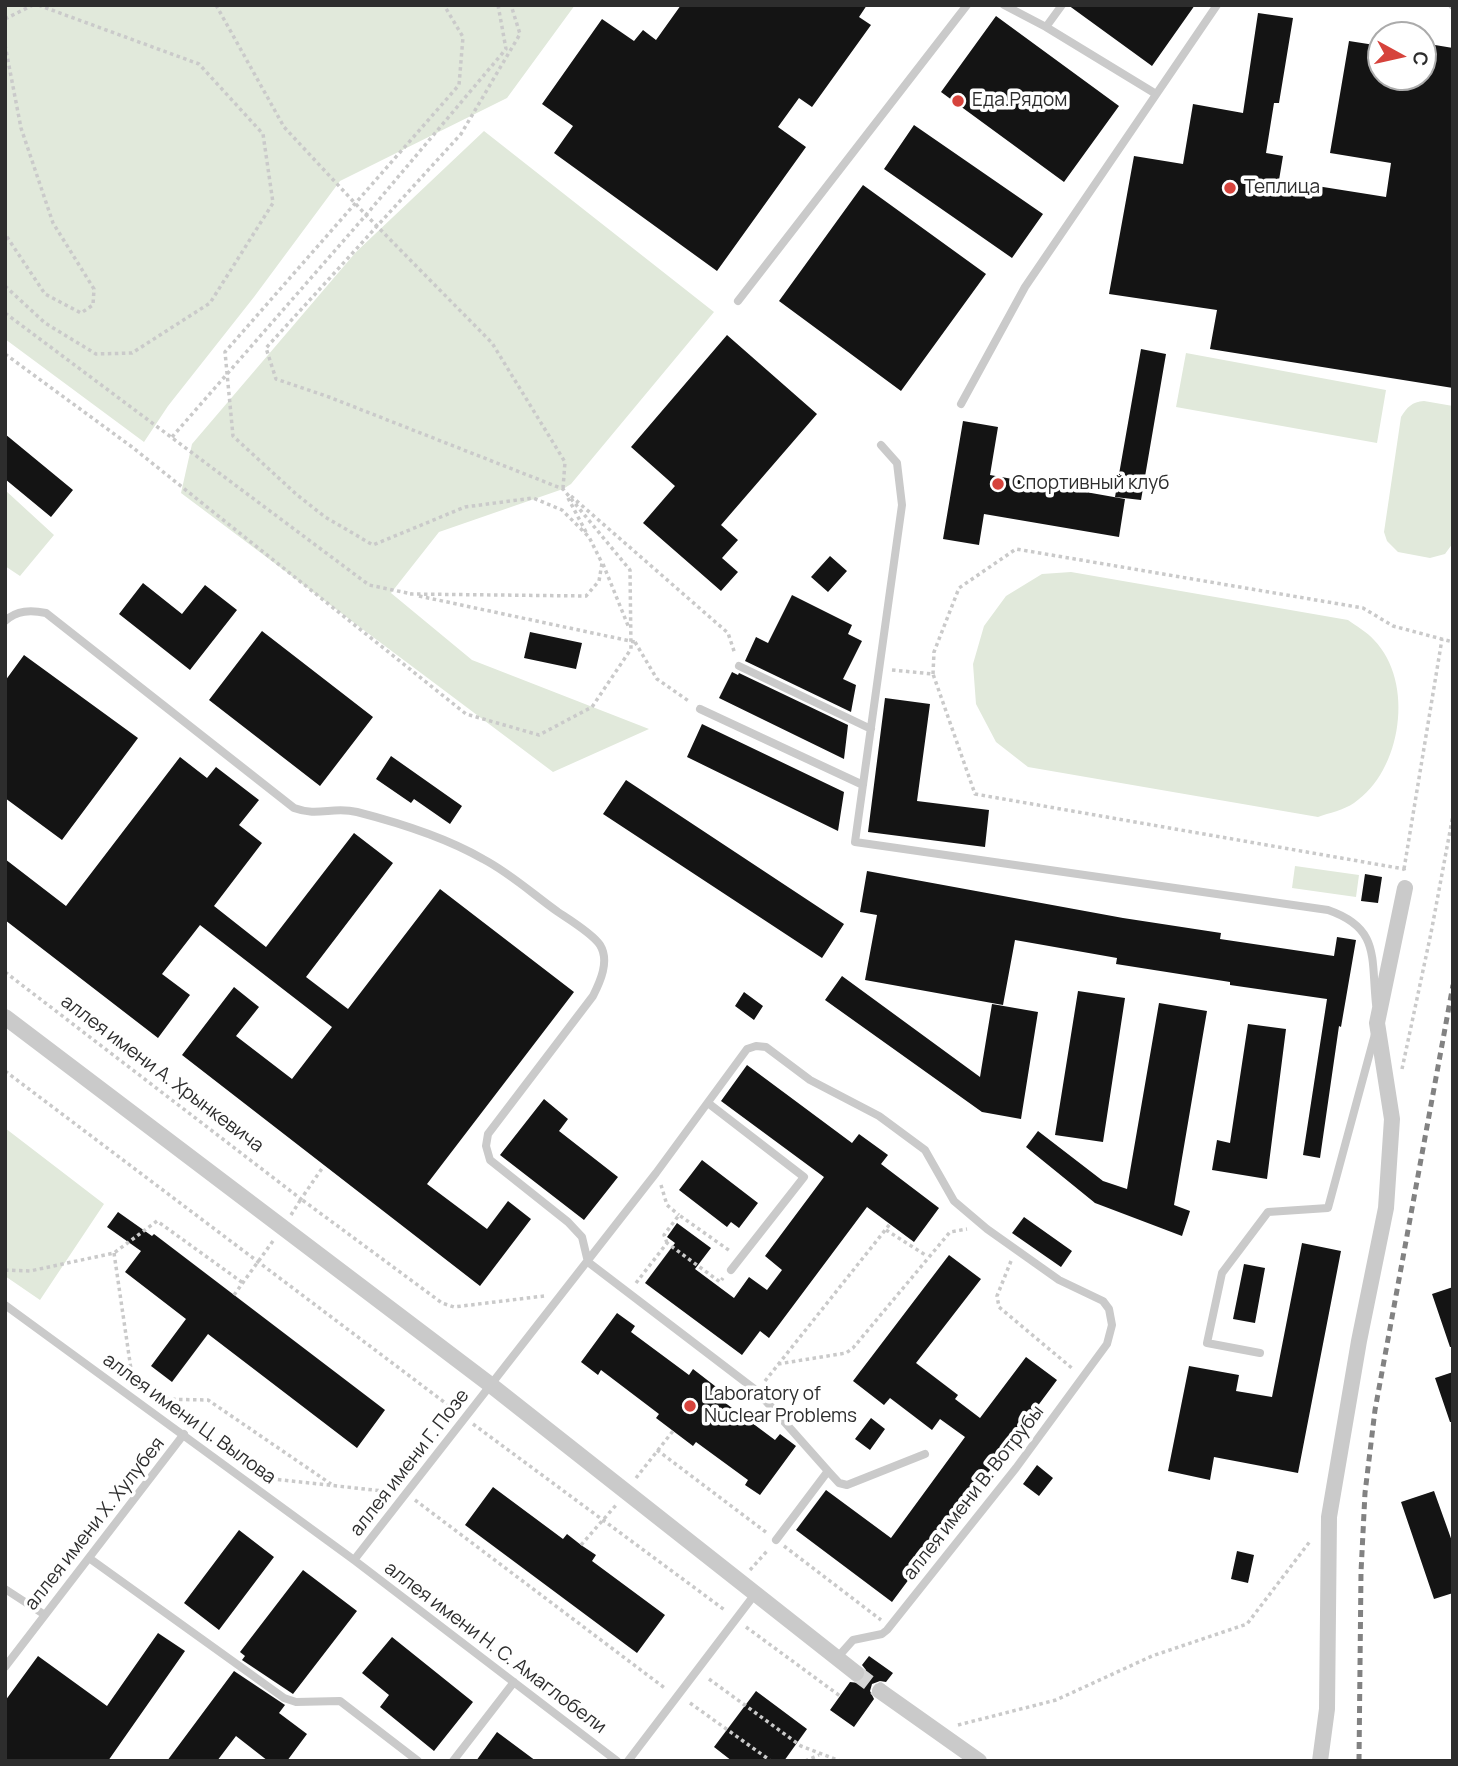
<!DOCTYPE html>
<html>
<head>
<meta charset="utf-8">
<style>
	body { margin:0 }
	#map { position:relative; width:1458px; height:1766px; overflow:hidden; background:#fff; font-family:Manrope,sans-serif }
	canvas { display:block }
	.frame { position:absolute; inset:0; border:7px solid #2d2d2d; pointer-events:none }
	.north { position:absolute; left:1367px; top:21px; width:70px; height:70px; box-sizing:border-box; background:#fff; border:2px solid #ababab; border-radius:50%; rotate:98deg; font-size:19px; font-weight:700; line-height:28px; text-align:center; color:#2d2d2d }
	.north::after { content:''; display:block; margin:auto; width:24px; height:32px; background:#d6433c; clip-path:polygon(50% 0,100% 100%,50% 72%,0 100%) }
</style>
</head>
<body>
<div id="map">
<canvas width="1458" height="1766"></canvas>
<div class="frame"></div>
<div class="north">С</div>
</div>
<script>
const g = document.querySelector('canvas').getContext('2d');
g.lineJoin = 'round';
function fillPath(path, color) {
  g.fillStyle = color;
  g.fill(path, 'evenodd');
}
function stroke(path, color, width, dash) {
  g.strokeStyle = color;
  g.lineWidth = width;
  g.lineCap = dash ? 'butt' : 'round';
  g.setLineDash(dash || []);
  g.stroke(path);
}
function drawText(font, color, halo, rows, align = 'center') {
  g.font = font + ' Manrope,sans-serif';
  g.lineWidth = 7;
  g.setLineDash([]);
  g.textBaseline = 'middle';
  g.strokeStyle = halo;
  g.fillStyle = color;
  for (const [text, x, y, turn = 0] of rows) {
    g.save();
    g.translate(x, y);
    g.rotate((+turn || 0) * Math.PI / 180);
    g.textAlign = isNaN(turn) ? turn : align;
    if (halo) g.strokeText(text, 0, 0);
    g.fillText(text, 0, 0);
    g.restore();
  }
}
fillPath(new Path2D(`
	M5,5H575L507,98L340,181L254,297L168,406L144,442L5,339Z
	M484,131L714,312L571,484L563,489L439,532L391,593L472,660L649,729L553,772L181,493L192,444L356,252Z
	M1186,353L1386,390L1377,443L1176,407Z
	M1424,401L1453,406V543L1445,554L1430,558L1398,552L1387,541L1384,532L1401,417C1407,407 1412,402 1424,401Z
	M5,490L54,535L20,576L5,566Z
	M1071,572L1348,620C1356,626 1367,632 1374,640C1415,682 1402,771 1354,803C1344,810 1329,813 1318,817L1028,767L996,742L976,704L973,664L984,626L1006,596L1042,574Z
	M1295,866L1359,875L1356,897L1292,888Z
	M5,1128L104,1204L40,1300L5,1276Z`), '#e1e9db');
fillPath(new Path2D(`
	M681,5H867L859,17L871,25L812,107L799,98L778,127L806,147L717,271L554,153L573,126L542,104L602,19L634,41L643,30L656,40Z
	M1068,5H1195L1152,66Z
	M1258,13L1293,18L1279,103H1274L1266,153L1283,156L1279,180L1386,197L1391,163L1330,153L1349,41L1381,46V77H1423V43L1453,48V388L1210,349L1217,310L1109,294L1134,156L1183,164L1193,104L1243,113Z
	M996,16L1119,106L1064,182L941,92Z
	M914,125L1043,214L1012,258L884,169Z
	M863,185L986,274L901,391L779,301Z
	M727,335L817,414L721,525L738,540L722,558L738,572L721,591L643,523L675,486L631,447Z
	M1141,349L1166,354L1141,500L1115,497Z
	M963,421L998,427L990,475L1125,499L1119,537L984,514L979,545L943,539Z
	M5,434L73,490L51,517L5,479Z
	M830,556L847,571L828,592L811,577Z
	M143,583L182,614L205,585L237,610L190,670L119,614Z
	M792,595L852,625L848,634L862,641L843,679L856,685L851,712L745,661L756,637L768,643Z
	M262,631L373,717L320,786L209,700Z
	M530,632L582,643L576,669L524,658Z
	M24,655L138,738L62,840L5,798V681Z
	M732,672L738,675L739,673L848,725L844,759L719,698Z
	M885,698L930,704L917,801L989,810L985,847L868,832Z
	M702,724L844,792L838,831L687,757Z
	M391,756L462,806L450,824L414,799L411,803L376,779Z
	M180,757L207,778L216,767L259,800L239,825L262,843L214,906L266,947L354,833L393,863L306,977L348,1009L440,889L574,992L427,1184L487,1229L508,1201L531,1219L480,1286L182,1055L234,987L259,1007L236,1036L292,1079L332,1027L200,925L162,974L190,995L158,1038L5,920V859L66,906Z
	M626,780L844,924L822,958L603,814Z
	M867,871L1123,918L1221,933L1220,939L1334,956L1337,937L1356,940L1341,1027L1339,1026L1320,1158L1303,1155L1327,999L1230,985V982L1116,964L1117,958L1015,940L1003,1005L865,980L877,915L860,912Z
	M1365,874L1382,877L1378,903L1361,901Z
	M842,976L980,1077L992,1004L1038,1012L1021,1119L982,1112L825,1000Z
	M1078,991L1125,998L1103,1142L1055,1135Z
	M744,992L763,1006L754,1020L735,1006Z
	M1159,1003L1207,1011L1174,1205L1190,1211L1182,1236L1095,1203L1026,1147L1038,1131L1103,1181L1127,1189Z
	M1248,1024L1286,1029L1267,1179L1212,1170L1217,1140L1230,1143Z
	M747,1065L852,1143L859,1134L888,1155L881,1164L939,1208L914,1242L867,1207L769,1338L760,1331L742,1355L645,1283L675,1243L667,1237L677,1223L711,1248L695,1269L734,1298L749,1277L767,1290L782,1270L765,1256L824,1177L721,1101Z
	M544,1099L568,1119L559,1131L618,1177L584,1220L500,1155Z
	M702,1160L758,1203L739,1228L731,1222L727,1227L679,1190Z
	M118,1212L152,1236L154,1234L385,1410L357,1448L208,1334L172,1382L151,1366L186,1319L125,1272L141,1251L107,1227Z
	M1024,1217L1072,1251L1061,1267L1012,1233Z
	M1302,1243L1341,1251L1298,1473L1214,1457L1210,1480L1168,1471L1189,1366L1239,1375L1236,1391L1272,1397Z
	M949,1255L981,1279L916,1363L958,1395L955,1399L980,1418L1026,1357L1057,1380L892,1602L796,1530L826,1490L891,1538L965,1437L940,1419L932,1430L890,1398L884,1405L853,1381Z
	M1244,1264L1265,1268L1255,1323L1233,1319Z
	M1453,1287V1347H1450L1432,1294Z
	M617,1313L635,1326L631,1332L689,1375L693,1369L724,1393L720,1399L775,1440L780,1434L796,1446L760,1495L745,1485L748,1480L696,1442L693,1446L656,1418L659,1414L601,1370L598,1375L581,1362Z
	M1453,1372V1422H1450L1435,1378Z
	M871,1418L885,1429L870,1450L855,1439Z
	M1037,1465L1053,1478L1039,1496L1023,1484Z
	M493,1487L563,1539L567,1534L581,1545L596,1555L592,1561L665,1615L637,1653L465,1525Z
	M1434,1491L1453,1544V1593L1434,1599L1401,1502Z
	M239,1530L274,1557L219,1630L184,1603Z
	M1237,1551L1254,1555L1248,1583L1231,1579Z
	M303,1570L357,1611L293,1694L242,1660L245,1656L240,1652Z
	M158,1633L185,1651L108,1761H5V1701L38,1656L107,1706Z
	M392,1637L473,1702L434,1751L380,1707L389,1695L362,1673Z
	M869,1656L893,1673L886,1682L880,1681L872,1684L870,1691L874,1699L854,1727L830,1710L850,1682L859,1683L865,1679L866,1670L862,1665Z
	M234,1671L285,1705L279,1713L307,1734L287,1761H268L236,1736L217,1761H167Z
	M756,1691L807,1729L784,1761H732L714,1747Z
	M497,1732L536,1761H476Z`), '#141414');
stroke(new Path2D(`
	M856,1673L880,1691`), '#d5d5d5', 16, [16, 8]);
stroke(new Path2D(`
	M216,5L284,127L366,215L492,343L565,462L563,488
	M5,19L33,5
	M5,45L21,128L53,223L94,289L93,305L81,313L45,294L5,234
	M5,286L45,323L96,354L132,353L210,303L273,203L263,134L199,64L38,5
	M5,313L369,585L412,594
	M5,354L132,447L466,714L539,735L592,707L631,649L630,570L563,489L329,397L276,379L266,348L461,134L520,34L511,5
	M172,437L366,215L506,49L498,5
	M571,496L728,633L735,654
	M568,498L586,532
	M603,564L629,628
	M410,594L586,596L599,581L602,563L589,537L562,510L533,498L465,507L373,545L325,517L296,494L233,436L225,352L459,85L463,37L444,5
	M419,596L635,642
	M635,642L657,679L690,702
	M892,670L933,674L975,794L1404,869L1405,872
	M933,674L934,652L959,588L1016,549L1363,608L1393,626L1453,642
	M1404,869L1442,639
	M5,972L301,1199L323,1167
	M1402,1069L1431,933L1453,815
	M5,1071L456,1411
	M661,1185L667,1205L679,1215
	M291,1215L301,1199L442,1303L454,1307L544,1296
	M886,1230L927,1256
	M667,1243L664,1235L679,1215L730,1251
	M114,1253L133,1383
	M1011,1261L997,1296L999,1307L1073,1369
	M5,1270L30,1271L114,1253L157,1221L243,1283
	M636,1283L667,1243L720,1282L723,1278
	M234,1295L273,1241
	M778,1364L846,1353L853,1348L950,1232L967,1229
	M765,1381L890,1224
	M158,1399L208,1400L331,1484
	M473,1424L726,1611
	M657,1450L767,1533
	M264,1478L392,1492
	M636,1478L673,1431
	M415,1500L666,1689
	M581,1545L617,1504
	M784,1546L881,1620
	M750,1570L768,1550
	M746,1627L840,1696
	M709,1679L801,1746L840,1761
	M690,1703L771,1761
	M958,1725L1056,1700L1152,1656L1247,1624L1311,1540
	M805,1761L819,1755`), '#cacaca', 3.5, [3.5, 3.5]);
stroke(new Path2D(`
	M1004,5L1046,27L1062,5
	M1452,5L1453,6
	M1046,27L1156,94
	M738,301L967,5
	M961,404L1025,287L1217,5
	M881,445L897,463L902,505L855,842L1328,910C1380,928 1371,957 1376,1004
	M5,621C17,610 31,610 46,613L294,808C318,817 333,806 357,812C400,823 445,837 483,859C510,873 534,895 558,912C570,920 593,934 600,945C610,961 600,982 593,996L488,1134L486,1146L490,1160L568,1222L582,1237L588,1262
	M739,666L871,729
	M700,709L863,785
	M708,1103L804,1177L731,1270
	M588,1262L757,1391L828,1471
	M5,1305L354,1560L617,1761
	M1260,1353L1207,1343L1222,1273L1268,1212L1328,1208L1375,1034
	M776,1540L828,1471L839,1483L847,1485L925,1454
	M89,1558L284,1698L296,1702L340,1701L418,1761
	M354,1560L656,1173L747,1049L756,1046L766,1047L810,1080L879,1116L925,1150L954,1201L987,1229L1059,1280L1103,1301L1109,1309L1112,1325L1107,1344L1016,1468L887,1630L882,1634L853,1640L837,1658
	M5,1589L45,1615
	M5,1667L184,1434
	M453,1761L514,1682
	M628,1761L755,1594`), '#cacaca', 8);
stroke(new Path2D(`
	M5,1017L492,1386L856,1673
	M880,1691L979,1761
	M1320,1761L1327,1709L1329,1517L1359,1341L1386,1208L1392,1119L1377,1023L1405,888`), '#cacaca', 16);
stroke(new Path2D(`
	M1359,1761L1361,1572L1365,1493L1375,1410L1453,985`), '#828282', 5, [7, 5]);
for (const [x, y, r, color] of [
	[958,101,7,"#d6433c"],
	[1230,188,7,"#d6433c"],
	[998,484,7,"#d6433c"],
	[690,1406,7,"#d6433c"]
]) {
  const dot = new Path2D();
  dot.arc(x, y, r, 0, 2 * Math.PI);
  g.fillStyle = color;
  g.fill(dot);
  stroke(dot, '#fff', 2.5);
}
drawText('19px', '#2d2d2d', '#fff', [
	["Еда.Рядом",972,101],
	["Теплица",1244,188],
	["Спортивный клуб",1012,484],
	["Laboratory of",704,1395],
	["Nuclear Problems",704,1417]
], 'left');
drawText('19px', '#2d2d2d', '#fff', [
	["аллея имени А. Хрынкевича",162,1074,37],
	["аллея имени Ц. Вылова",189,1419,36],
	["аллея имени Г. Позе",410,1463,-52],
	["аллея имени В. Вотрубы",974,1493,-52],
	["аллея имени Х. Хулубея",95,1524,-52],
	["аллея имени Н. С. Амаглобели",495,1648,37]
]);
</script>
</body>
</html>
